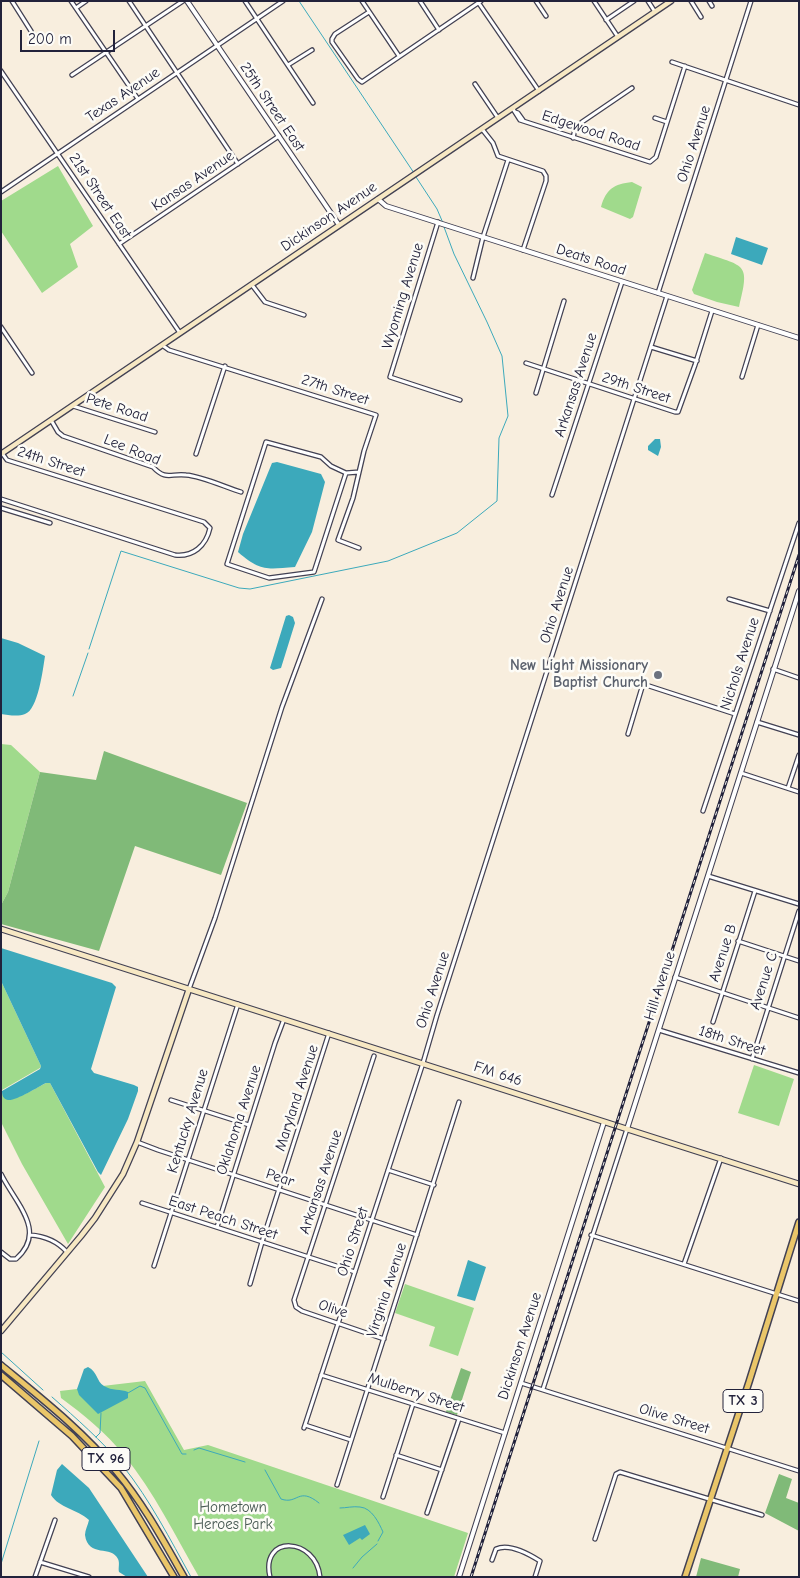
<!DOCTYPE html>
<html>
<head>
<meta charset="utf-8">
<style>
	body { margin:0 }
	#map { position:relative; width:800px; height:1578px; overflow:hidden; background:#f8eede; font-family:"Comic Neue",sans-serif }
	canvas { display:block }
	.frame { position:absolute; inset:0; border:2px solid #22223b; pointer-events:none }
	.scale { position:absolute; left:20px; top:30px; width:95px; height:22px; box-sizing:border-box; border:2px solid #22223b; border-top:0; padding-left:6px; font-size:15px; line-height:18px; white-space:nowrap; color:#22223b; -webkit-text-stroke:4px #fdfcf7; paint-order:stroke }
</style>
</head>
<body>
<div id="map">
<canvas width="800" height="1578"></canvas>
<div class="frame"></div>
<div class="scale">200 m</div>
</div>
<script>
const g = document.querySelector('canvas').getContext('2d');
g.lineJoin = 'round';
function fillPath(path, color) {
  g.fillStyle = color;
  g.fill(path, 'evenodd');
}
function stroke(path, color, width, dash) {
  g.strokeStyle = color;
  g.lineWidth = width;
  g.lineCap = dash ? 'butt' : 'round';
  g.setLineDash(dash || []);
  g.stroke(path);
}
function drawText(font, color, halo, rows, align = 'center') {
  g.font = font + ' "Comic Neue",sans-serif';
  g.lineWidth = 5;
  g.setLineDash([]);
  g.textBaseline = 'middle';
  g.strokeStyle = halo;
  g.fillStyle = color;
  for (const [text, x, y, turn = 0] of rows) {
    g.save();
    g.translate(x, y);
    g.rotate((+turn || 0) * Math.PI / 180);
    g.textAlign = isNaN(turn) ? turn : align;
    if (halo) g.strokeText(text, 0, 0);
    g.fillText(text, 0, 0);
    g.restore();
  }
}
fillPath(new Path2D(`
	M58,166L93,226L70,244L78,267L42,293L1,231V201Z
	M632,182L642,187L633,217L630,219L601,207C606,189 614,184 632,182Z
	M705,253C746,267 750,263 739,307L717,302L694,294L692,290Z
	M1,744L11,745L40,772L8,892L1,905Z
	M1,981L41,1066L40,1068L2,1090C2,1111 37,1087 46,1083H50L105,1187L68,1244L22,1164L1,1122Z
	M754,1065L794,1079L779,1126L738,1113Z
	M405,1284L474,1308L458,1356L429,1346L435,1327L395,1313Z
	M145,1381L184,1450L208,1445L468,1533L454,1577H199C175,1535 154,1492 124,1455C106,1433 83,1414 61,1398L60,1391Z`), '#a0da8c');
fillPath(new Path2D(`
	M104,751L247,803L221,875L135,846L99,951L1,924V905L8,892L40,772L96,780Z
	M461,1368L471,1372L457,1415L446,1412Z
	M779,1474L792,1479L786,1498L799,1503V1531L765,1513Z
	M701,1558L740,1569L738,1577H696Z`), '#80ba78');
fillPath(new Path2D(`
	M736,237L768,248L762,265L731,254Z
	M655,439H660L661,447L658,456L648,450V446Z
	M277,462L321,474L325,482L312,532L295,567C267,569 261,572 238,552L243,534L272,463Z
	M289,615L293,617L295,623L281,668L273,670L270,668L286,616Z
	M1,638L18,643L45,656C43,669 38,710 25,714C18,717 8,715 1,714Z
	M1,948L112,983L116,987L91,1069L94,1073L134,1085L138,1087V1091L128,1119L101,1175L98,1172L50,1083H46C38,1087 16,1101 8,1100C3,1099 2,1095 2,1091L40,1069L41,1066L1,981Z
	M468,1260L486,1267L475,1301L457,1296Z
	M88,1367C98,1372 96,1381 104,1386C112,1391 121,1389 128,1392V1398L98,1414L79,1395L77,1389L84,1369Z
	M62,1464L89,1488L148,1577H127L119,1572C118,1568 120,1563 118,1559C112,1545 88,1558 85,1535C85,1530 88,1525 89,1520C77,1509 59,1508 51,1495L57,1470Z
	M365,1525L370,1534L362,1540L360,1538L349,1545L343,1535Z`), '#3ca9bb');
stroke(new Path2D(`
	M299,1L414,173
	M416,177L437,209L443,223
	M89,649L121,551L239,588L250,589L388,561L457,533L497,501L499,438L508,416L502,356L487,322L454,254L444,227
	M73,696L88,653
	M1,1352L43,1390
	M128,1393L140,1386L145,1388L182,1454H186
	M52,1397C77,1419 101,1440 123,1466C150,1500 170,1539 191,1577
	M96,1437L100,1433L101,1413
	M194,1450L199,1448L245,1462
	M265,1470L281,1499C298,1505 298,1486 319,1503
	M340,1508C346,1508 353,1506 360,1507C372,1508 379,1523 383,1532L378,1541
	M1,1564L39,1441
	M353,1568L362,1557L377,1544`), '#3ca9bb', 1);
const minor = new Path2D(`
	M12,1L31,31
	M71,1L138,99
	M129,1L238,164
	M245,1L313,103
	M362,1L399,56
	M420,1L439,30
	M536,1L546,16
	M594,1L618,37
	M648,1L655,12
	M691,1L701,17
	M709,1L712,6
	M478,2L539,91
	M76,8L86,1
	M369,12L335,34L332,39V42L358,79L362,82L481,1
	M606,20L634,1
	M672,62L799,105
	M288,65L312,50
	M1,71L180,333
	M72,75L183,1
	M475,84L498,118
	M513,109L520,120L650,162L656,157L685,66
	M515,112L518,113L523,120
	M655,118L667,122
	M482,129L493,143L498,156L543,171L546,176V181L523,250
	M573,138L575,129L582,122L632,88
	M1,192L283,1
	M438,222L390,377L460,400
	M119,244L279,136
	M473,278L483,237L508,160
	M252,285L265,302L304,315
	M658,293L751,1
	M1,327L32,373
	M162,345L169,350L376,415L364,451L353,498L338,540L359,548
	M651,347L697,361
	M526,363L675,412H678L695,365L712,311
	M742,377L758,325
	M536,393L564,301
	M73,406L155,432
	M51,420L58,432L63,436L153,467C166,481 171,473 186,475C201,476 225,487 241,492
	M196,454L225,366
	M346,473L331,466L321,457L266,442L227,564L269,578L314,572L346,473L359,472
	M552,495L622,282
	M1,499L175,555C193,557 206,546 210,528L204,522L7,460L2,453
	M1,508L50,523
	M729,599L770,611
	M773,669L799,678
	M757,722L799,735
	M628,734L643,684L735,714
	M741,773L799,792
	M788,788L799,755
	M703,811L799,523
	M708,876L799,904
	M738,941L799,961
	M675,977L799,1018
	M189,989L215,918L282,707L322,599
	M713,1022L755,891
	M659,1030L799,1073
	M374,1056L294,1300L296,1307L302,1311L384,1339
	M752,1059L799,911
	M171,1100L249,1125
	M137,1142L158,1150L417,1235
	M388,1170L434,1185
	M1,1174C15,1203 48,1231 16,1259H10L1,1252
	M142,1203L355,1272
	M217,1227L275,1043L284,1019
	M30,1235C45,1236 57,1241 67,1252
	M591,1235L799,1301
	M684,1264L721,1158
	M154,1266L238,1004
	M250,1284L262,1242L329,1033
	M321,1375L505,1433
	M521,1383L799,1471
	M543,1389L627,1129
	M305,1425L351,1440
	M304,1428L423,1063L437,1015L667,296
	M396,1455L442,1470
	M337,1485L459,1102
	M383,1497L413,1404
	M427,1513L459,1419
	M595,1539L616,1474L620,1472L762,1515
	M492,1560L496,1549C509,1543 529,1554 540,1561L535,1577
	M40,1562L89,1577
	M35,1577L55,1520
	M270,1577C260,1534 316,1537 320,1577`);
const tertiary = new Path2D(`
	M187,1L339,225
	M378,199L386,206L799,338
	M627,1129L799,591
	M459,1577L604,1122`);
const secondary = new Path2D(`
	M1,454L671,1
	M1,929L799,1184
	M1,1331L81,1236L95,1218L123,1174L137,1142L189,989`);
const primary = new Path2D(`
	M1,1365C41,1398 83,1431 116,1471C143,1503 163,1540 184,1577
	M1,1375L72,1436L121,1488L174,1577
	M685,1577L749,1382L799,1222`);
stroke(minor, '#424153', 5.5);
stroke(tertiary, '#424153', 6);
stroke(secondary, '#424153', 7);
stroke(primary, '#424153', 8);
stroke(minor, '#fff', 3);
stroke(tertiary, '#fff', 4);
stroke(secondary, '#f7e8c3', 4.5);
stroke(primary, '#eac669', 5);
const rail = new Path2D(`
	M471,1577L799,555`);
stroke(rail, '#22223b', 3);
stroke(rail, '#fdfcf7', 1, [4]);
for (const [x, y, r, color] of [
	[658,675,5,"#6b7280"]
]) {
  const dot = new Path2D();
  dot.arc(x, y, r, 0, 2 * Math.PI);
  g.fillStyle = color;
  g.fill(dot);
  stroke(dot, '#fdfcf7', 2);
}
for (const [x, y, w] of [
	[743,1401,40],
	[106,1459,48]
]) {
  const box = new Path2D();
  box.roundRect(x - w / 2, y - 11.5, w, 23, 4);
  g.fillStyle = '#fdfcf7';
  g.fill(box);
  stroke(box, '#22223b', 1);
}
drawText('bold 14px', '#22223b', null, [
	["TX 3",743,1401],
	["TX 96",106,1459]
]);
drawText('15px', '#22223b', '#fdfcf7', [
	["Texas Avenue",123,95,-34],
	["25th Street East",272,107,56],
	["Edgewood Road",591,131,18],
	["Ohio Avenue",694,144,-72],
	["Kansas Avenue",193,181,-34],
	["21st Street East",100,196,56],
	["Dickinson Avenue",329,217,-34],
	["Deats Road",591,260,18],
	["Wyoming Avenue",403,296,-73],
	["Arkansas Avenue",576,385,-72],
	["29th Street",636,388,18],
	["27th Street",335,390,18],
	["Pete Road",117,408,18],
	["Lee Road",132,450,22],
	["24th Street",51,462,18],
	["Ohio Avenue",557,605,-72],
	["Nichols Avenue",740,664,-72],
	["Avenue B",723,953,-72],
	["Avenue C",764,981,-72],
	["Hill Avenue",660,986,-72],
	["Ohio Avenue",433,990,-72],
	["18th Street",732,1041,18],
	["FM 646",498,1074,18],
	["Maryland Avenue",297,1098,-72],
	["Oklahoma Avenue",239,1120,-72],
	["Kentucky Avenue",188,1121,-73],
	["Pear",280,1178,18],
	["Arkansas Avenue",321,1182,-72],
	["East Peach Street",223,1218,18],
	["Ohio Street",353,1242,-72],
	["Virginia Avenue",387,1290,-72],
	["Olive",333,1309,18],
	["Dickinson Avenue",520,1346,-72],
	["Mulberry Street",416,1393,18],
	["Olive Street",674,1419,17]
]);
drawText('bold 15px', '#5b616d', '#fdfcf7', [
	["New Light Missionary",648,666],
	["Baptist Church",648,683]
], 'right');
drawText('15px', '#485953', '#fdfcf7', [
	["Hometown",233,1508],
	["Heroes Park",233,1525]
]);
</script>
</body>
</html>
